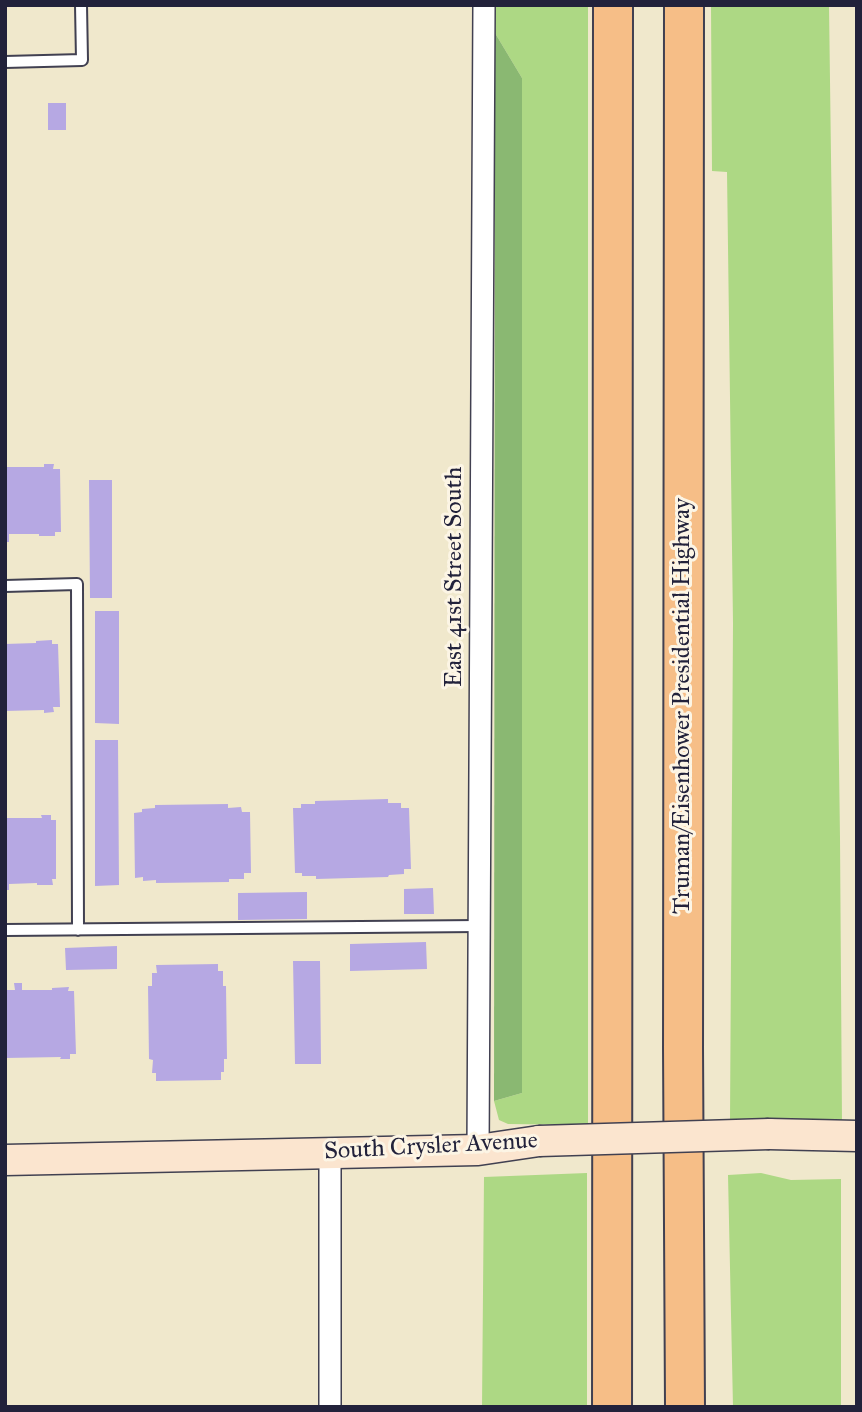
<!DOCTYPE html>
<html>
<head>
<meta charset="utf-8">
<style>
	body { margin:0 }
	#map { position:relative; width:862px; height:1412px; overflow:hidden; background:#f0e8cc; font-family:"IM FELL Great Primer",serif }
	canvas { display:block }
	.frame { position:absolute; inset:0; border:7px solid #22223b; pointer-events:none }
</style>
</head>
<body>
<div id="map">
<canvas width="862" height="1412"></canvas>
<div class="frame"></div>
</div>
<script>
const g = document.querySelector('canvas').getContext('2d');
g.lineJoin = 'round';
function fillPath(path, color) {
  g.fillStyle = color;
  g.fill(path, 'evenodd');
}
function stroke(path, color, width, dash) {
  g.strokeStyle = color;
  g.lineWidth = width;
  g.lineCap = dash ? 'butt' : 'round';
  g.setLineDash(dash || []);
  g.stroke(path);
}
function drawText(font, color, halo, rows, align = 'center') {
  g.font = font + ' "IM FELL Great Primer",serif';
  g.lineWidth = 6;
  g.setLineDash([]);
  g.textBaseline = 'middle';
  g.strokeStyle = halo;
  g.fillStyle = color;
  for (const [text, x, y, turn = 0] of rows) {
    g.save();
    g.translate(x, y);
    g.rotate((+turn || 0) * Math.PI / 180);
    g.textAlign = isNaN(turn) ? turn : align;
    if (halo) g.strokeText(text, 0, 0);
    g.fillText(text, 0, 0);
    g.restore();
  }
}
fillPath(new Path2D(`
	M495,5H588V1125L508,1124L499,1120L494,1101L522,1093V78L495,33Z
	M711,5H829L840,838L842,1123L730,1120L733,623L727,172L712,171Z
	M587,1173V1407H482L484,1177Z
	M761,1173L791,1180L841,1179V1407H733L728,1175Z`), '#add884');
fillPath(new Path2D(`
	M495,33L522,78V1093L494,1101Z`), '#8ab872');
fillPath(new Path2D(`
	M48,103H66V130H48Z
	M44,464H54L53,469H60L61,532H55V536H39V534H9V542H5V467H44Z
	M89,480H112V598H90Z
	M95,611H119V724L95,723Z
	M52,640V644H58L60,707H53L54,712L44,713V710L5,711V644L36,643V641Z
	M95,740H118L119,885L95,886Z
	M388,799V803H401V808H409L411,869H404V874L389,875L388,877L316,879V876H302V873H295L293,808H301V804H315V801Z
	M228,804V808L241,807L242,812H250L251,873H244V879H229V882L156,883V880L143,881V877L135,878L134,813L142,812V809L155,808V805Z
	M41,815H51V820H56V879H52L53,885H37V883L9,884V890H5V818H42Z
	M433,888L434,914H404V889Z
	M307,892V919L238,920V893Z
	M426,942L427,969L350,971V944Z
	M117,946V969L66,970L65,948Z
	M293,961H320L321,1064H295Z
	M218,964V971H223V986H226L227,1059H224V1072H221V1080L156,1081V1073H152L153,1060L149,1059L148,986H152V973H157L156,965Z
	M14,983H22V990H52V988L69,987L68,991H74L76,1054H70V1059H60L61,1057L5,1058V990H15Z`), '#b6a8e3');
const lane = new Path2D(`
	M5,62L82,60L81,5
	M5,586L77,584L78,930
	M5,930L479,926`);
const street = new Path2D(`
	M478,1150L484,5
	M330,1153V1407`);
const secondary = new Path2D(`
	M769,1134L857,1136
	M5,1160L478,1150L539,1141`);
const highway = new Path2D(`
	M684,5L683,1046L685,1407
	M612,1407L613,5`);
stroke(lane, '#414051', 14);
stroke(street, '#414051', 24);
stroke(secondary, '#414051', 33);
stroke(highway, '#414051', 42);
stroke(lane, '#fff', 10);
stroke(street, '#fff', 21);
stroke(secondary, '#fbe5cf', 30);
stroke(highway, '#f6be87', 38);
const secondaryBridge = new Path2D(`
	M539,1141L769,1134`);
stroke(secondaryBridge, '#414051', 33, []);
stroke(secondaryBridge, '#fbe5cf', 30);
drawText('24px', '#22223b', '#fcf5e5', [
	["East 41st Street South",455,577,-90],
	["Truman/Eisenhower Presidential Highway",683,706,-90],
	["South Crysler Avenue",431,1147,-3]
]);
</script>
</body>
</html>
